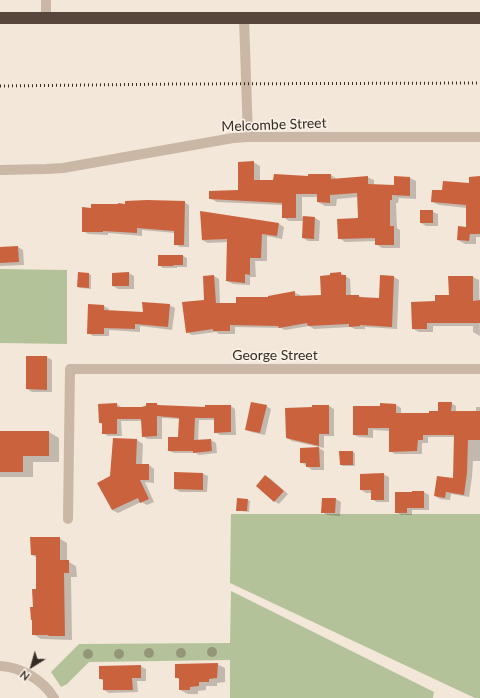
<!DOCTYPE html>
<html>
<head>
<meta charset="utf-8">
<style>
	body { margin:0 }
	#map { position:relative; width:480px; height:698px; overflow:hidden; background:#f3e7d9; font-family:Lato,sans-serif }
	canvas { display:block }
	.north { position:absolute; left:12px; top:646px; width:40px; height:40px; -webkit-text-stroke:3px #faf1e6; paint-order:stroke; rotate:217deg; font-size:11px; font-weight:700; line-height:16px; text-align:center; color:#362c26 }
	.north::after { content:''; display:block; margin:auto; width:14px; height:18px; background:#362c26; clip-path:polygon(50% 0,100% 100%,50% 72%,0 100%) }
</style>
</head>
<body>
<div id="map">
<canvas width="480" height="698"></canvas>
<div class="north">N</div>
</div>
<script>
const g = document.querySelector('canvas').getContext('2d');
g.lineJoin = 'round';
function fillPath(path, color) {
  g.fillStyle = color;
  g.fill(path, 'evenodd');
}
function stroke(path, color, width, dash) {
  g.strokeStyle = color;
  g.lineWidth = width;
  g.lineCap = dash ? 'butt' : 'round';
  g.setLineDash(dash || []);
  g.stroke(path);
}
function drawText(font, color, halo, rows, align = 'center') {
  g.font = font + ' Lato,sans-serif';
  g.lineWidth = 3.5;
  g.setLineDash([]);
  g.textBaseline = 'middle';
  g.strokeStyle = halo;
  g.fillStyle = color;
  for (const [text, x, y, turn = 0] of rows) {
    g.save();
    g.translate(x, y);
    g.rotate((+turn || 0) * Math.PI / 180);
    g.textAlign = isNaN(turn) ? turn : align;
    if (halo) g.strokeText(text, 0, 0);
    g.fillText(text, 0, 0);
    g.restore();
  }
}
fillPath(new Path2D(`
	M0,269L67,270V344L0,343Z
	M231,514H480V698H475L445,684L230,583Z
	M231,591L434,692L433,698H230V660L89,662L67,684L61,687L51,672L79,644L230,643Z`), '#b4c299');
fillPath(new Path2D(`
	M253,162L260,166V181L331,175L337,179L367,177L374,180V185L395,186L410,178L416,181V199L399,198L398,203H396L397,228L400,230V248H382L376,244V241L345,242L339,238L359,219L358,197L337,199L336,206H325L318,202V197H302V217L315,218L320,221L319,241H308L303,238V221H289L283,217V205L217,202L210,198L239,191Z
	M480,177V237H476V244H465L458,240L467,228V208L439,205L432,202L443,191L470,185Z
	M184,202L189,205V247H180L175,244V233L142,230V236L108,233V235L88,234L83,231L92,209L126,205Z
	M421,211L433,212L438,214V226H426L421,223Z
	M279,224L284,227L282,239L267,236V261H255L256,277H250V285L233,284L227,281L228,242L208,243L202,240Z
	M18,247L23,250L24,265L0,266V248Z
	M183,256L187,258V267H177V268H163L159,265Z
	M78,273L89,274L91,275V289L80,288L78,287Z
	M129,273L134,276V289H118L113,286Z
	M341,273L350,279L351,296H359L363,299H380L381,276L394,277L399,280L397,329L365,327V329H355L351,327L314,329L309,326L285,330L281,328L235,327V334H219L216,332L192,335L187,332L205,300L204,277L214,276L219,279L220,304H237L295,293L300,295V296H322Z
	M473,277L479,280L480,336L473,332V326H433V332H419L413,329L436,302L450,296Z
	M89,305L104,306L109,309V311L144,313L169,305L175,308L172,330L140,326V332L109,330V336H93L88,333Z
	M27,357H47L52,360V392H32L27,389Z
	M451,403L456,406V412H476V407H480V461H473L472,477L469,497L451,494L450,500L440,499L435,496L454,479L455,437H428V443H422V454H395L390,451V431L373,430V438L359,437L354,435L381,407V404L396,405L401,408V414H430L439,412Z
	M117,404L121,407V408H141L157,404L161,406L206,408L231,406L235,409L236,435H220L215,432V420H199L198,441L211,440L216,443L217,453L199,455L196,453H174L169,451L179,438L180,419L162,418V439H147L143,436L142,421H121L122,436H108L103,433V424L100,423Z
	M266,406L271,409L265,435L251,432L246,429Z
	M329,406L334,409V436H324V448L292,441L287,438L313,408Z
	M0,432H49L59,438V462H33V477H0Z
	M114,439L137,440L143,444L142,465H149L154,469V483L145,482L154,502L147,505L141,502L118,513L112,510L111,477Z
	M319,448L324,451V470H312L301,462Z
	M353,452L355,453V466H343L341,465Z
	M203,474L208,476L207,492H180L175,489Z
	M383,474L389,477V502H377L372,499V493H366L361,490Z
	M266,476L271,479L288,494L279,504L274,501Z
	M424,492L429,495V510H412V515H401L396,512Z
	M336,499L341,502L340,516L327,515L322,512Z
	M248,500L250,501L249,512L240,511L237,510Z
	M59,538L67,543V561L76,566L77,577H71L72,640L41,639L33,634L34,608L37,590V558L32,555Z
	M217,664L225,668V682L217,683V686H206V690L198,691V694H188L180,690V680L176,677Z
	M140,666L146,669V681H137L138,692L109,693L104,690V681L100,679Z`), '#0003');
fillPath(new Path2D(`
	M254,161V180H273L274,174L308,176V174H331V179L368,176V184L394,185V176L410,177V196L392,195V200H390V226H394V245H375V238L338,239L337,219L358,218L357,193L330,195V203L317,202V194H296V218H282V203L209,199V191L238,190V162Z
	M480,176V234H470L469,241L457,240L458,226L466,227V205L431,202L432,190H442L443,181L469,183V177Z
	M147,200L185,201L184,245H174V231L137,228V233L103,231V232H82V207L91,208V204H118V203L125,204V201Z
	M420,210H433V223H420Z
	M200,211L279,223L277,236L262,234L261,258H250V275L245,274V283L226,281L227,239L202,240Z
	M303,216L315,217L314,239L302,238Z
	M18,246L19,262L0,263V247Z
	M158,255H183V265H174L173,266H158Z
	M78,272L89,273V288L77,287Z
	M129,272V286H112V273Z
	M341,272V275H346V295H359V297L379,298L380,275L394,276L392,327L360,325V326L349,327V324L308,326L307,323L279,328L278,326L230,325V331H213V329L186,333L182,302L204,300L203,276L214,275L216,303H236V297H268V296L295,291V296L321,295L320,276L330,275V273Z
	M448,276H473V301L480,300V323H427V329H412L411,302L435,301V295H449Z
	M142,302L170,304L168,327L135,324V329L104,328V334H87L88,304L104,305V310L143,312Z
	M26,356H47V390L26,389Z
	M251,402L267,405L260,433L245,430Z
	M438,402H452L451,411H480V440H468L467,473L464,495L446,492L445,498L434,496L437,476L453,478L454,435H423V440H418L417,451L389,452V428H368V435H353V406H380V403L396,404V413H429V411H438Z
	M117,403V407H141L146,406V403H157V405L205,407V405H231V432L214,433V418H195L194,440L211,439L212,451L193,453V451H168V437H178L179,418L157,416V436L142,437L141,419H117V434H102V423H99L98,404Z
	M312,405H329V434H319V446L286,438L285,408L312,407Z
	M0,431H49V456H23V472H0Z
	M113,438L137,439L136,464H149V480H140L149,499L140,503L138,498L112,510L97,483L110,476Z
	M319,447L320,467H306V463H300V448Z
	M339,451H353V465H340Z
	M174,472L203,473V490L174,489Z
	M384,473V500H371V490H360V474Z
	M265,475L284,491L274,502L256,486Z
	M412,491H424V508H407V513H395V492H412Z
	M237,498L248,499L247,511H236Z
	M322,498H336L335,513H321Z
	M30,537H60V560H69V573H64L65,636H48L49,635H32V620H31L30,607H33L32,589H36V555H31Z
	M218,663L217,678L209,679V682H199V686L190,687V690H179V678H175V664Z
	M141,665V678H132L133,690H103V679H99V666Z`), '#cb623e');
stroke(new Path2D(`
	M46,17V0
	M244,18L248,137
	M0,170L46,169L63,168L233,138L248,137H480
	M68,519L70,369H480
	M0,666C21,667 43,680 54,698`), '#cbb7a5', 10);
stroke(new Path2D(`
	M0,18H480`), '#58463d', 12);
stroke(new Path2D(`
	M0,86L179,84L480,83`), '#362c26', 3, [1, 3]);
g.fillStyle = '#939778';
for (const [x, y] of [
	[212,652],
	[149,653],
	[181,653],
	[88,654],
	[119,654]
]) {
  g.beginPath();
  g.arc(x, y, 5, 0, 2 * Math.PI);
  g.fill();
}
drawText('14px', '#362c26', '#faf1e6', [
	["Melcombe Street",274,125,-2],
	["George Street",275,355]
]);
</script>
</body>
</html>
